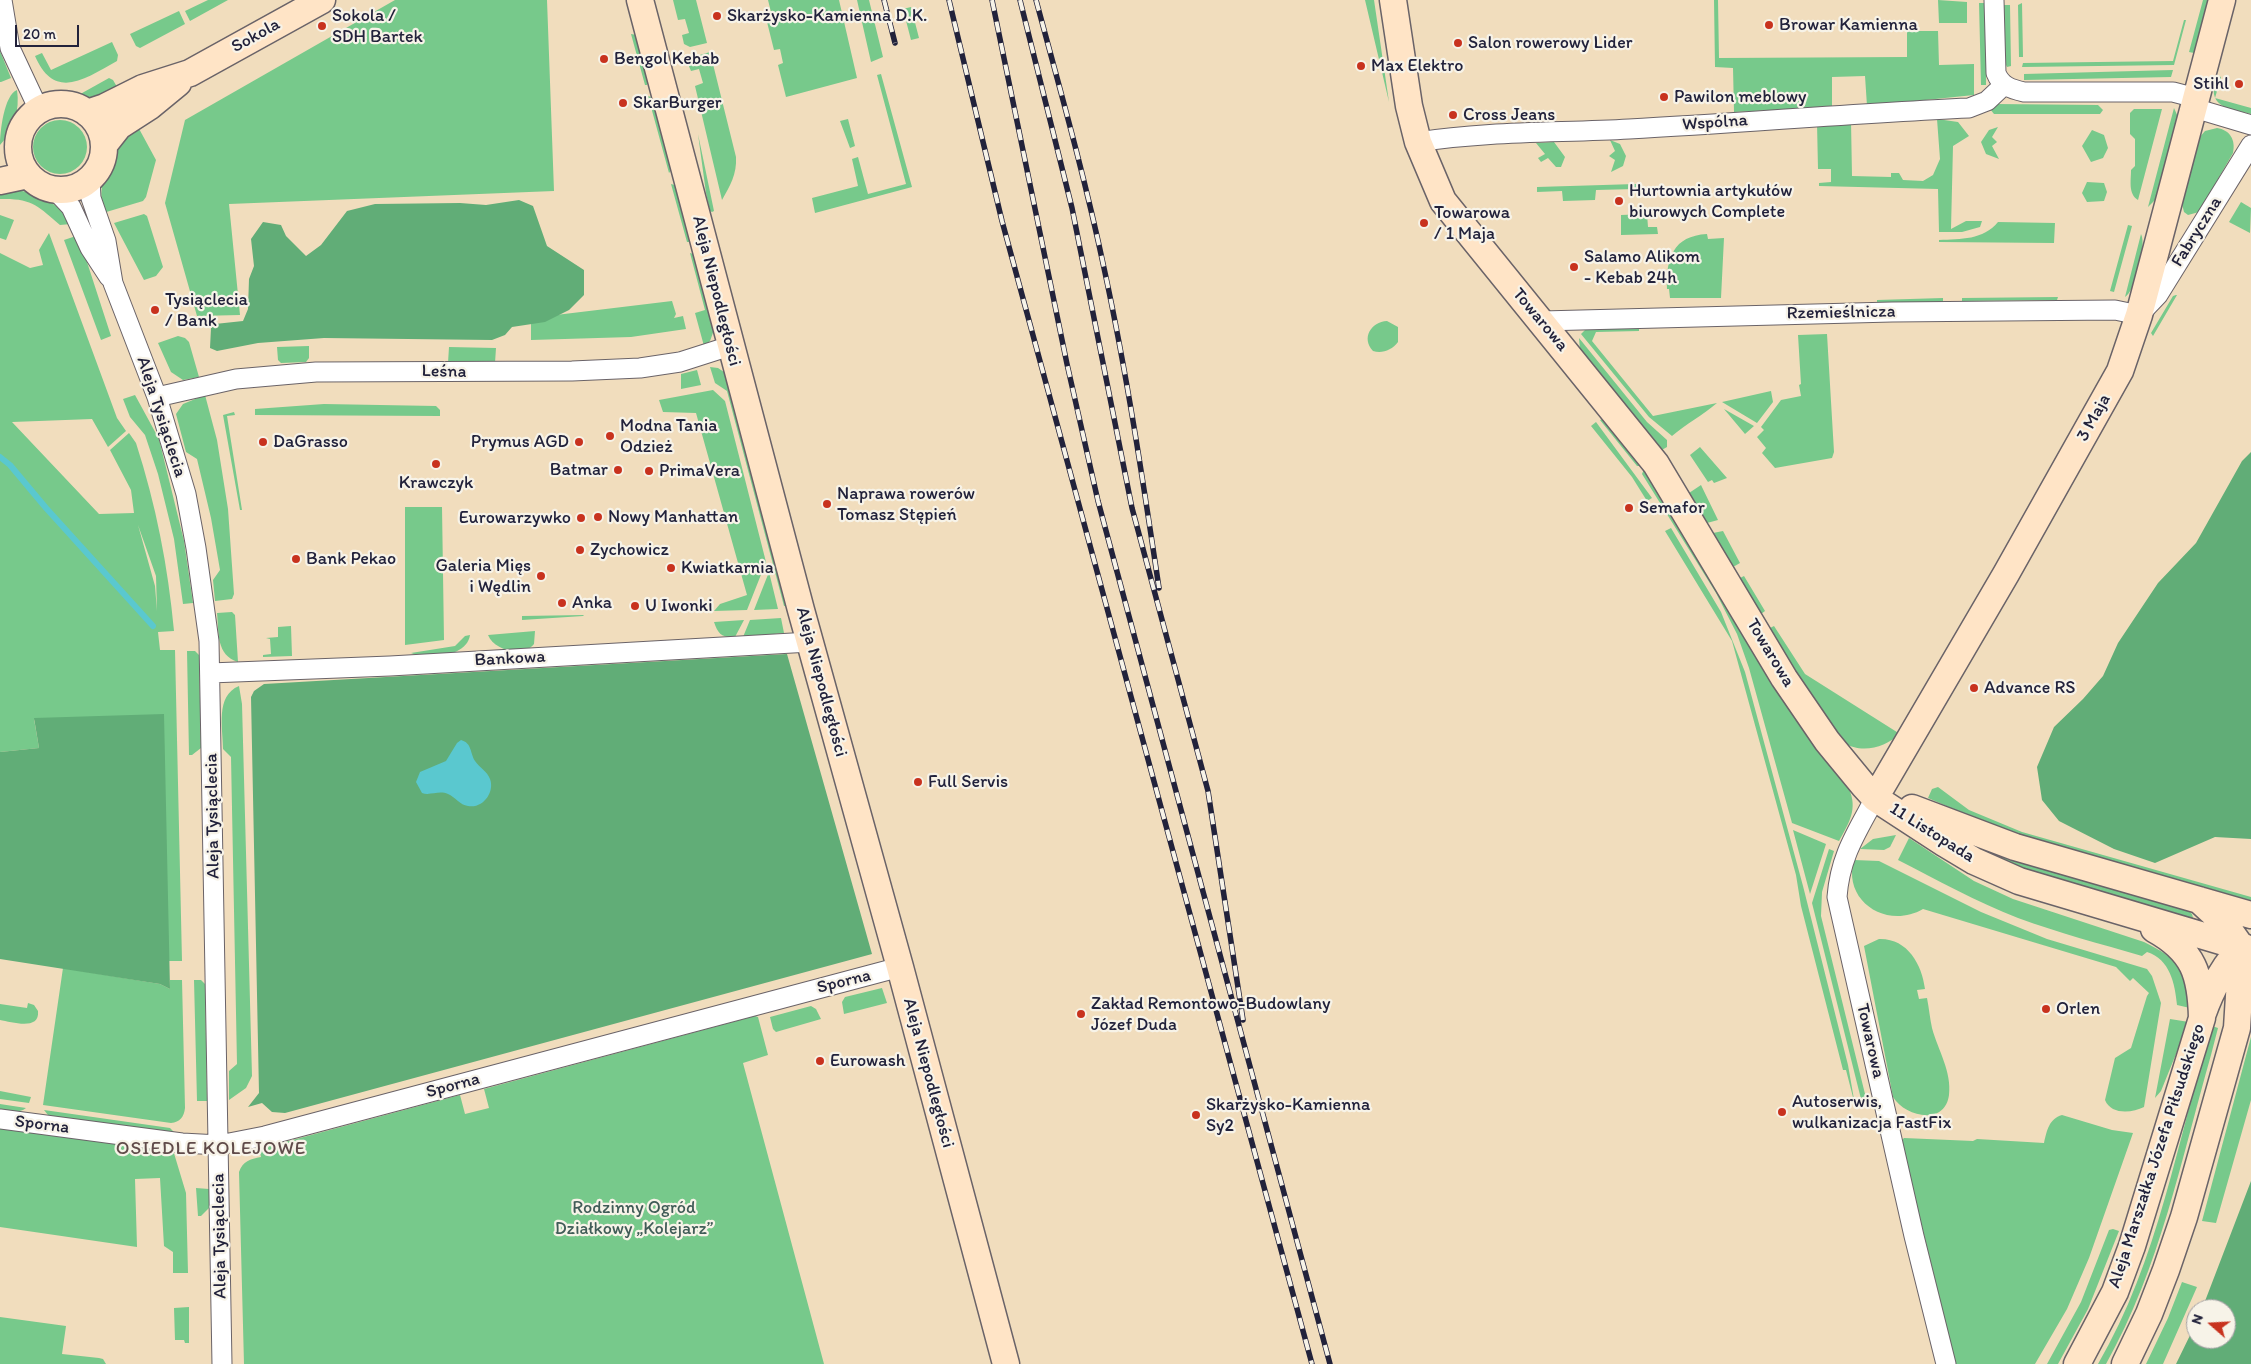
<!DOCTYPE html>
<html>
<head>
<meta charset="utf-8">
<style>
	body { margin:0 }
	#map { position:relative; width:2251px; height:1364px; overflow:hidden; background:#f1ddbd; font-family:Itim,sans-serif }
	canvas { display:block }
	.north { position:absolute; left:2186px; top:1299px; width:50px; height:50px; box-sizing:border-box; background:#f7f3e8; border:1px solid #a29fa3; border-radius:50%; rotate:289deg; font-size:14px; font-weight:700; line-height:20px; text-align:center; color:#22223b }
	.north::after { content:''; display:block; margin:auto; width:18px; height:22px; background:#c8321e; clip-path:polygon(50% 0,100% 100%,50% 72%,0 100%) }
	.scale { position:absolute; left:15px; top:25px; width:64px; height:22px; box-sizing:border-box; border:2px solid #22223b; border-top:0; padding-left:6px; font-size:15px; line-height:18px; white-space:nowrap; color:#22223b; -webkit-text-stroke:4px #f7f3e8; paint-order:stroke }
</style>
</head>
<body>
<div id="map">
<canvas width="2251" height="1364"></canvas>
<div class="north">N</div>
<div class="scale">20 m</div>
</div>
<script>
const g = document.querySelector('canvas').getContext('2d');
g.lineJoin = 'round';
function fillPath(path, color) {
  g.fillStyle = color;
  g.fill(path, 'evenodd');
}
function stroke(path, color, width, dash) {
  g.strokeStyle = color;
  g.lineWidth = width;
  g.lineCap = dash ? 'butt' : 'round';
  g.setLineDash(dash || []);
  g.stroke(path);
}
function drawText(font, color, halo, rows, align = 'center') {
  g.font = font + ' Itim,sans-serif';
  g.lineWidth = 4.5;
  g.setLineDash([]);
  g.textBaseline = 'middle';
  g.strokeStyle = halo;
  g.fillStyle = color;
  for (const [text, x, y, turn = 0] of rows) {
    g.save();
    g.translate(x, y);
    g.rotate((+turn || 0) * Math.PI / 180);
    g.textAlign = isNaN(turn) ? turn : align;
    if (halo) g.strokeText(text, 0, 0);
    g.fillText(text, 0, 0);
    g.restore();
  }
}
fillPath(new Path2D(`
	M208,0H228L190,21L185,11Z
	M395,0H547L554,191L229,204L240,315L197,316L165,203L185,120Z
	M673,0H696L707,43L690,47L684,44L682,35L689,33L685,19L678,20Z
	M768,0H839L857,78L786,97L778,65L783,63L780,49L774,50L765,14L771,12Z
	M857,0H869L883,57L871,62Z
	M1365,0H1374L1389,102Z
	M1714,0H1718L1719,58L1907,57V31H1938L1939,65L1974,64V95L1867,106L1865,76L1832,77V107L1734,112L1733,68L1715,67Z
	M1938,0L1967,2V23H1939Z
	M2203,0H2208L2194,53L2189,52Z
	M1979,3H1987L1986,85H1981Z
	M2022,3L2023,57H2019L2018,5Z
	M2004,5H2010L2011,66L2007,67L2005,63Z
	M911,7L919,38L911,40L903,9Z
	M179,11L185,24L140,48L136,46L130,34Z
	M2184,20H2186L2174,65L2022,67L2023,63L2173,61Z
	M631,34L637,35L649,80L647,85H645Z
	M112,42L118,55L117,61C86,78 55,102 35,56L42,53L51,70Z
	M0,51L11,78L1,82H0Z
	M710,52L736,157C737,174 730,186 722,200L695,86L703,83L699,69L691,71L688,64L693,57Z
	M2173,70L2171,77L2024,80V74Z
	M881,74L912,187L815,213L812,198L858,186L852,159L858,157L868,194L906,184L877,75Z
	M2216,75L2221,77L2215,98L2251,108V114C2225,107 2207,108 2216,75Z
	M109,78L113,80L120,92L88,100L75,97Z
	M17,90C20,110 14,130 0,145C0,132 4,95 17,90Z
	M648,96L654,98L673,168L669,173Z
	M1994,104L2098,105L2103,110L2100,114H1994L1990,109Z
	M2174,108L2178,117L2157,198L2148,207Z
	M2162,109L2138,200C2128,194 2131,181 2131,170L2135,166V139L2130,134V113L2134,109Z
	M848,119L855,146L850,148L840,121Z
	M1937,119L1958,122L1969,136L1953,146L1951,229L1966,221H1982L1980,227L1962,232H1939L1938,189L1819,186V183L1831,182V169H1818L1817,123L1851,121L1852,176L1891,177V173H1899L1903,180L1923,181L1933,175L1940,159Z
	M33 147a27 27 0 1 1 54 0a27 27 0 1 1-54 0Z
	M137,125L156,160L146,197L143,201L103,213C96,174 113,153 137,125Z
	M1998,127L1992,137L1997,142L1992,146L1999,159L1986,154L1981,142L1989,130Z
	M2217,128C2230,130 2236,140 2233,153L2199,212L2188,215L2184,212L2182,204L2199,138L2205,131Z
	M2092,130L2104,135L2108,148L2103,158L2091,162L2082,146Z
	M698,134L714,211L712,212L710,211L706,193Z
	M1610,140L1620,144L1626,156L1623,166L1611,172L1615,160L1609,156L1615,151Z
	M1554,142L1565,157L1561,167H1556L1548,158L1541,162L1538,158L1545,154L1536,143Z
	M2087,182L2104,183L2107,192L2104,201L2087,202L2082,193Z
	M671,184L678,186L691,237L689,242H687Z
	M1636,184V189L1596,190L1595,200L1563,201L1562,191L1537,192V187Z
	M0,189C32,190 53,196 71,224L60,225C38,206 32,198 0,199Z
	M2241,202L2251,208L2250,233L2229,222Z
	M144,214L147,216L163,267L156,276L144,280L114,223Z
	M1647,214L1648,227H1657L1658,234L1621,235V215Z
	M0,215L14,220L6,240L0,238Z
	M1998,222L2055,223L2054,243L1939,242V240C1961,239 1983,240 1998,222Z
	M2128,225L2132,226L2114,292L2110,291Z
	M49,233L117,418L126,431L108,447L92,419L12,422L99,514L134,513L131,490L110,450L129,433L136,443C156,505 168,566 174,631L158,632L160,650H175L182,961H164L34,719L39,748L0,752V253L30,268L43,265L39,250ZM138,525L156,576L157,611L155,586Z
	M1707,234L1708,239L1724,238L1721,298H1670L1669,289H1667C1666,258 1673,236 1707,234Z
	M2141,234C2147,245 2135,292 2125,297Z
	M76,236L87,262L111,336L101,340L64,240Z
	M690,253L697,255L714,330L710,341L704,346L695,313L705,310Z
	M2176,295H2177L2153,336L2151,333L2173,296Z
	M2058,297L2057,300L1962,301V298Z
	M1943,298V302H1877V300Z
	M672,301L676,314L674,318L683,316L686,329L631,337L531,340V318Z
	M1387,321L1398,327V342C1392,350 1382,354 1373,351C1361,338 1371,322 1387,321Z
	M1639,325V331L1596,332L1592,341L1653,416L1717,403C1702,416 1687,423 1672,436L1649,417L1581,334L1586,329Z
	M1827,334L1834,452L1832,458L1775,468L1762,453L1766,448L1757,437L1764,430L1761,427L1781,400L1801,396L1799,385L1801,384L1798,335Z
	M178,336L185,338L189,342L199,377L183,380L171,372L158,343Z
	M1579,338L1647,422L1667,440V447L1660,451L1580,350Z
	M309,346V358L306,362L281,363L278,360L277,347Z
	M449,347L496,348L495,363H448Z
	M710,367L718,368L727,374L791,607L784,606L727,391L715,383Z
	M697,370L701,385L681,389V374Z
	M713,390L725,401L766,562L747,610L714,611L720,604L747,595L696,413L663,412L659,400Z
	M1771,391L1773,402L1757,423L1722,402Z
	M135,395L159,439L184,541L193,603L183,604L174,539L158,474L145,435L130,417L123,399Z
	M205,395L217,440L228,509L234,594L232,599L215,601L213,580L220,570L211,518L197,459L186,452L176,414L183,404Z
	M324,404L436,406L440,410V416L255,415V409Z
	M1724,409L1754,426L1745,434Z
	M234,412L235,415L227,416L242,510H240L223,415Z
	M1605,418L1642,466H1637L1600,420Z
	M1596,422L1652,498L1647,501L1632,477L1591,426Z
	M1700,447L1727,478L1714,483L1712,480L1708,482L1690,455Z
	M1644,469L1772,682L1849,789C1858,809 1849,823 1839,841L1792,823L1749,668L1737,634L1716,593L1642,474Z
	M1701,485L1718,520L1707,523L1689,493Z
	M405,507H442L444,640L405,645Z
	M1671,528L1721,612L1745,672L1803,886L1848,1065L1855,1105L1846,1070H1843L1801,906L1796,875L1732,641L1665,531Z
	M1723,531L1740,563L1733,567L1713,533Z
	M769,572L778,609L754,610Z
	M1744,576L1765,611L1761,614L1740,578Z
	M232,612L235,615L238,662C216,655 219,633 217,613Z
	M584,615L583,616L522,620V616Z
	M781,618L784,633L743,637L750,620Z
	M744,620L735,637C722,638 718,634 714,622Z
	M291,626L292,656L263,657V655L271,654L270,639L266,638L278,637V627Z
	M1774,626L1805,674L1900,734C1885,747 1862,755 1843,742C1829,731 1821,713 1812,698C1798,675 1784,652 1770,628Z
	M535,631L534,644C524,657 494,651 488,635Z
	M470,635C467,657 428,660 411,653L455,646L465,636Z
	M187,651H195L199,655L201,748L192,755H189Z
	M239,686L242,704L252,1076L246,1088L229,1100V1071L237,1064L231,757L223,749C223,728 215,696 239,686Z
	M1938,787L1969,810L2022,832L2251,897V903L2018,837L1928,798L1932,789Z
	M1793,830L1826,844L1810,894Z
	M1896,835L1890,847L1884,850L1860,849L1873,839Z
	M1909,838L1974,881L2013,899L2144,942C2177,958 2188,971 2190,1008L2177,1005C2175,984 2170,959 2147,952L2142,956C2101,944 2059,933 2018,918C1977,902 1937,880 1898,860Z
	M1829,849L1834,851L1822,892L1821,916L1867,1102L1862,1103L1812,903Z
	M1992,854L2189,911L2192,914L2193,918L2190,921L2021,870L1991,856Z
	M1854,860L1879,861L1981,912L2047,939L2147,969L2152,976L2161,1003L2144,1107C2132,1113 2111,1115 2105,1100L2115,1058L2131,1048L2147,996L2149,993L2133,978L2130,981L2116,967L1923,909C1887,930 1842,901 1854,860Z
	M1879,939C1907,938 1922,964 1925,989L1917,990L1919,999L1927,998C1929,1008 1930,1019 1932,1028C1938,1050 1952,1072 1949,1095C1945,1126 1905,1117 1893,1097L1864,946Z
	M63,968L160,984L170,989V980H182L185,1108C184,1117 180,1122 171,1123L43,1105Z
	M194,980H201L205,984L207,1101H197Z
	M882,988L887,1003L844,1014L842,1002L845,997Z
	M28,1003L34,1005L38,1011C40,1031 12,1022 0,1020V1004L27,1008Z
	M811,1006L816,1009L821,1019L776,1032L773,1029L770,1017Z
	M755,1016L758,1017L768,1055L743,1063L824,1364H244L239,1172C243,1161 250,1159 261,1157L259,1149L460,1095L465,1114L489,1108L484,1089Z
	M2170,1019L2189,1022L2161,1091L2155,1098Z
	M2212,1026L2218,1028L2211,1055C2181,1160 2160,1268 2106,1364H2098C2159,1260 2177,1140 2212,1026Z
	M2251,1037V1100L2216,1223L2202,1221Z
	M0,1091L31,1097L29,1103L0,1099Z
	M0,1104L26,1108C19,1114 9,1111 0,1110Z
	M44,1110L170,1128L175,1133L54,1117L48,1115Z
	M2062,1115L2112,1130L2133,1133L2089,1258L2067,1309L2035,1364H1952L1944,1316L1901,1141L1904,1138L1973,1141L1977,1139L2044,1143C2047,1130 2049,1119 2062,1115Z
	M0,1127L129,1145L130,1150L131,1144L173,1150L186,1193L188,1273H173V1252L164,1246L160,1178L135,1179L137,1247L0,1227Z
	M196,1188L209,1189V1208L201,1216H198Z
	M2113,1229L2119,1231L2088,1309L2058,1364H2047L2081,1302L2109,1230Z
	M2182,1282L2197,1287L2163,1364H2146L2168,1318Z
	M189,1307V1343H185L184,1340H175L174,1308Z
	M0,1317L66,1326L62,1354L99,1358L103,1359L106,1364H0Z`), '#77c98b');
fillPath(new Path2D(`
	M519,200L533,206L547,246L584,270V295L569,310L545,322L512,327L505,335L492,340L324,338L258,343L217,351L210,348L211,328L215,324L243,321L248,309L249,279L254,266L251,239L263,222L281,225L286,236L306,256L321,245L347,211L375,204L460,203L486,205Z
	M2251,452V839L2215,837L2155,863L2114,849L2059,821L2042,800L2037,767L2054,727L2083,699L2103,676L2118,643L2158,583L2196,543L2242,461Z
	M787,654L872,954L285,1113L272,1112L262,1103L248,1107L259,1093L251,697L254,691L264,684Z
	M164,714L170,989L160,984L0,959V752L39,748L34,718Z
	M2251,1181V1364H2176L2196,1323V1339H2226V1309H2202Z`), '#61ad77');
fillPath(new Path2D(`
	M461,740C472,743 470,753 475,761C480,768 487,771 490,779C495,792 483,809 468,806C460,805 455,797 448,794C439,790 430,796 422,793L416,782L420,772L446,761L457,743Z`), '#5ac8cf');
stroke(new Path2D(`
	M0,457L10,465L46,508L153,626`), '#5ac8cf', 6);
const street = new Path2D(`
	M2,0L10,48L39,110
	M1994,0L1996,73C2001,86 2011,89 2024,92H2173L2196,98
	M2194,108L2251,125
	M1418,142C1488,131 1559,133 1629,129C1743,123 1856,113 1969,108L1987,101L2004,85
	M90,179L91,198L106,241L113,283L157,397L186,494L196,548L209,641L222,1364
	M55,190L71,207L90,248L109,277
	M1542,321L1892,312L2115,310L2139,315L2158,295L2251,145
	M157,397L236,379L316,372L572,371L640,368L680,362L730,346
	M210,673L390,666L810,642
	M1875,798C1857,832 1840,856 1837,897L1914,1236L1946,1364
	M0,1119L182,1143L219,1145L265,1136L900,967`);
const secondary = new Path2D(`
	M640,0L801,610L900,967L1006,1364
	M1393,0L1409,106L1418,142L1443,201L1656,464L1784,678L1827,741L1864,786L1875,798L1944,843L1974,861L2019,881L2251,950
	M18 147a43 43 0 1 1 86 0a43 43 0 1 1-86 0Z
	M87,113L105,107L143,88L190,73L322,0
	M104,145L119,126L150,106L178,83
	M0,181L28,175
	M1875,798L2006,574L2120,371L2139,315L2222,0
	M1912,808L2015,847L2251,915
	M2203,1013C2210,993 2226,959 2244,947
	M2077,1364L2115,1292L2132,1246L2202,1018C2201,975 2194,951 2154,929
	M2125,1364L2149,1314L2166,1270L2184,1217L2237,1028L2242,948L2225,924L2199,900`);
stroke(street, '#6a6368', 21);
stroke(secondary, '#6a6368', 29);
stroke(street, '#fff', 19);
stroke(secondary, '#ffe4c6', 26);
const rail = new Path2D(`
	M884,0L895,43
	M949,0L1002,221L1312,1364
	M992,0L1067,364L1098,501L1330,1364
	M1020,0L1072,208L1132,508L1208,791L1243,1020
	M1036,0C1060,89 1085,178 1104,268C1127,374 1143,481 1159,588`);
stroke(rail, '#22223b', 5.5);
stroke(rail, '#f7f3e8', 4, [11]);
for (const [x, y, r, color] of [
	[717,16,5,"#c8321e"],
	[1769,25,5,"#c8321e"],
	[322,26,5,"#c8321e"],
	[1458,43,5,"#c8321e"],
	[604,59,5,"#c8321e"],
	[1361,66,5,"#c8321e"],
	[2239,84,5,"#c8321e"],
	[1664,97,5,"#c8321e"],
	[623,103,5,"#c8321e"],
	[1453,115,5,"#c8321e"],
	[1619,201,5,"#c8321e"],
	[1424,223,5,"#c8321e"],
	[1574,267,5,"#c8321e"],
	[155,310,5,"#c8321e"],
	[610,436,5,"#c8321e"],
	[263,442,5,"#c8321e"],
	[579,442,5,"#c8321e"],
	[436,464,5,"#c8321e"],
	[618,470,5,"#c8321e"],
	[649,471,5,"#c8321e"],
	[827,504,5,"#c8321e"],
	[1629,508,5,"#c8321e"],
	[598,517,5,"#c8321e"],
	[581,518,5,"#c8321e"],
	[580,550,5,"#c8321e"],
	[296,559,5,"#c8321e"],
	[671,568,5,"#c8321e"],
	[541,576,5,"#c8321e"],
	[562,603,5,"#c8321e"],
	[635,606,5,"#c8321e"],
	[1974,688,5,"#c8321e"],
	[918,782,5,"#c8321e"],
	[2046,1009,5,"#c8321e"],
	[1081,1014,5,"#c8321e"],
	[820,1061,5,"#c8321e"],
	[1782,1112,5,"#c8321e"],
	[1196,1115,5,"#c8321e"]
]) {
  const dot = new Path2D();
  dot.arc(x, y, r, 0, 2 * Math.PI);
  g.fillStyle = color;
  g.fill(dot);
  stroke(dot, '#f7f3e8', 2);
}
drawText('18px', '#22223b', '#f7f3e8', [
	["Sokola /",332,16],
	["SDH Bartek",332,37],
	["Skarżysko-Kamienna D.K.",727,16],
	["Browar Kamienna",1779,25],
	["Salon rowerowy Lider",1468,43],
	["Bengol Kebab",614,59],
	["Max Elektro",1371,66],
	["Stihl",2229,84,"right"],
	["Pawilon meblowy",1674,97],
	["SkarBurger",633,103],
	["Cross Jeans",1463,115],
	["Hurtownia artykułów",1629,191],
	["biurowych Complete",1629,212],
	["Towarowa",1434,213],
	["/ 1 Maja",1434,234],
	["Salamo Alikom",1584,257],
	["- Kebab 24h",1584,278],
	["Tysiąclecia",165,300],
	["/ Bank",165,321],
	["Modna Tania",620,426],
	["Odzież",620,447],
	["DaGrasso",273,442],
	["Prymus AGD",569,442,"right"],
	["Batmar",608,470,"right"],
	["PrimaVera",659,471],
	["Krawczyk",436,483,"center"],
	["Naprawa rowerów",837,494],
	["Tomasz Stępień",837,515],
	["Semafor",1639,508],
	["Nowy Manhattan",608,517],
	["Eurowarzywko",571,518,"right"],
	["Zychowicz",590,550],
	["Bank Pekao",306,559],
	["Galeria Mięs",531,566,"right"],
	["i Wędlin",531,587,"right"],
	["Kwiatkarnia",681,568],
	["Anka",572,603],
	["U Iwonki",645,606],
	["Advance RS",1984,688],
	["Full Servis",928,782],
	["Zakład Remontowo-Budowlany",1091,1004],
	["Józef Duda",1091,1025],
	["Orlen",2056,1009],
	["Eurowash",830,1061],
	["Autoserwis,",1792,1102],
	["wulkanizacja FastFix",1792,1123],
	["Skarżysko-Kamienna",1206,1105],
	["Sy2",1206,1126]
], 'left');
drawText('18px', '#22223b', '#f7f3e8', [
	["Sokola",256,36,-29],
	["Wspólna",1715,123,-4],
	["Fabryczna",2197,232,-58],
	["Aleja Niepodległości",716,291,76],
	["Rzemieślnicza",1841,313,-1],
	["Towarowa",1540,320,50],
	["Leśna",444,372,1],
	["Aleja Tysiąclecia",161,417,72],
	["3 Maja",2094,418,-61],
	["Towarowa",1770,653,59],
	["Bankowa",510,659,-3],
	["Aleja Niepodległości",821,682,75],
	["Aleja Tysiąclecia",213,816,-91],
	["11 Listopada",1932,833,32],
	["Sporna",844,982,-14],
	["Towarowa",1870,1041,77],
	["Aleja Niepodległości",928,1073,75],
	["Sporna",453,1086,-15],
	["Sporna",42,1125,7],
	["Aleja Marszałka Józefa Piłsudskiego",2157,1156,-72],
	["Aleja Tysiąclecia",220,1236,-91]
]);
drawText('18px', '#405c57', '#f7f3e8', [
	["Rodzinny Ogród",634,1208],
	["Działkowy „Kolejarz”",634,1229]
]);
g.letterSpacing = '1px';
drawText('19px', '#604b4a', '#f7f3e8', [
	["OSIEDLE KOLEJOWE",211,1149]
]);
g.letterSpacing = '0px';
</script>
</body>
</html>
